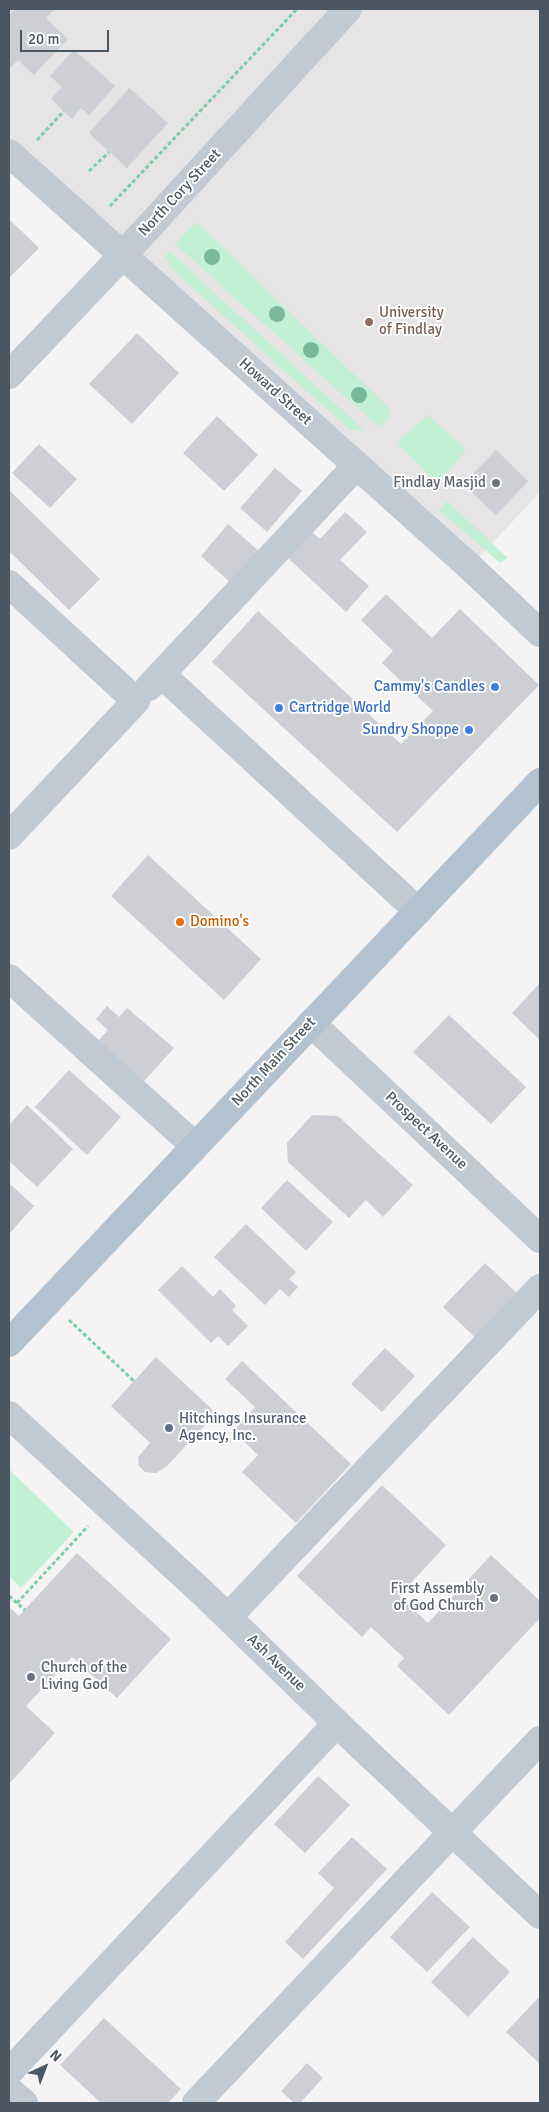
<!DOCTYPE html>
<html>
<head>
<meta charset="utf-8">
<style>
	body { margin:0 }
	#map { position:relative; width:549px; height:2112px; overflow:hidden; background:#f5f3f3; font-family:Signika,sans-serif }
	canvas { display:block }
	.frame { position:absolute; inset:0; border:10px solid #4a5661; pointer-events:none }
	.north { position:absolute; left:20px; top:2042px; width:50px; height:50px; -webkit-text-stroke:4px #fff; paint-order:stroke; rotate:43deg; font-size:14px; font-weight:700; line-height:20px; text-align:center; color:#4a5661 }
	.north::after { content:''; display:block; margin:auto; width:18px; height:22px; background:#4a5661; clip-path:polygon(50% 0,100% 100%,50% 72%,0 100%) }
	.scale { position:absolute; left:20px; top:30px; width:89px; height:22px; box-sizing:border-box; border:2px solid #4a5661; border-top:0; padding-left:6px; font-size:15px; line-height:18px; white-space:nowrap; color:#4a5661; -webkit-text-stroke:4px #fff; paint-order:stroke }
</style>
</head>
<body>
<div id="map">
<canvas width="549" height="2112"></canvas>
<div class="frame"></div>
<div class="north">N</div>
<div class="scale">20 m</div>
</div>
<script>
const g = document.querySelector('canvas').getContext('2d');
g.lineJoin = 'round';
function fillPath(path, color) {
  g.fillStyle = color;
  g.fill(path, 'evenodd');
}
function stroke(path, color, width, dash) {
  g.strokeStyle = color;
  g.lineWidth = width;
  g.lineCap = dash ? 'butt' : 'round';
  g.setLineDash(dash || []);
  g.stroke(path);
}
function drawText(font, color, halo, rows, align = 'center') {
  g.font = font + ' Signika,sans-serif';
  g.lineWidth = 4;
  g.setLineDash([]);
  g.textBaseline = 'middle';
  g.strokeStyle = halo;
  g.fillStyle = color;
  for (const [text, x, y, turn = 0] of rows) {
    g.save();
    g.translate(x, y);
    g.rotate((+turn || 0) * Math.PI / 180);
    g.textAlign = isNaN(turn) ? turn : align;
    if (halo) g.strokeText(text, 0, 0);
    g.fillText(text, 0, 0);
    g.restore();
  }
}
fillPath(new Path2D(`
	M9,9H540V492L470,567L9,152Z`), '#e6e4e5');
fillPath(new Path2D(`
	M196,222L389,408L391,416L379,427L175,244Z
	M169,251L365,431L350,430L173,270L165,256Z
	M428,415L466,450L438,483L397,443Z
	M447,501L508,558L500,563L439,510Z
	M9,1469L74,1532L21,1588L9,1576Z`), '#c3f1d5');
fillPath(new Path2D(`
	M15,9H55L46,18L68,39L34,75L18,60L9,69V15Z
	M74,50L115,86L89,115L81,108L72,119L51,99L62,87L50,76Z
	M129,88L168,123L127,168L89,133Z
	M9,219L39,248L10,277L9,276Z
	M137,333L179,373L132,424L89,384Z
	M217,416L258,455L224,491L183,453Z
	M39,444L77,479L50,508L12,473Z
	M496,450L528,481L496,515L463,484Z
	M275,468L302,491L267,532L240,508Z
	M9,490L100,579L69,610L9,551Z
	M345,512L367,532L340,560L369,586L346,612L288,558L312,532L320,539Z
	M228,524L261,553L233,585L201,556Z
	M386,594L432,638L460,609L539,685L397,832L212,662L258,611L401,744L433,711L382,663L393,651L361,620Z
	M148,855L261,959L224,1000L111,896Z
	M540,983V1040L512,1013Z
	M107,1006L119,1017L127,1008L174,1048L144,1081L98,1041L108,1030L96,1019Z
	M449,1015L526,1087L491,1124L413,1052Z
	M69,1070L121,1117L87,1155L35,1107Z
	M27,1105L73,1149L37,1187L9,1161V1125Z
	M312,1115L338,1116L413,1185L383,1217L366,1200L349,1218L288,1162L287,1143Z
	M287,1180L333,1222L306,1251L261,1208Z
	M9,1183L34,1206L9,1234Z
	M246,1224L296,1272L289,1279L298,1287L289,1297L280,1289L265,1305L214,1257Z
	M485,1263L519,1295L478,1340L443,1307Z
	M182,1266L213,1297L220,1289L236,1306L232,1310L248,1326L228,1346L218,1336L211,1343L158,1290Z
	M385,1348L415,1376L382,1412L351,1384Z
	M156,1357L216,1413L167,1466L156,1473L145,1472L139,1466L138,1457L150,1443L111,1406Z
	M242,1361L351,1464L296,1523L242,1472L258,1455L233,1431L255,1407L225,1379Z
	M382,1485L446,1545L399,1596L428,1623L491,1555L540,1601V1618L449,1715L397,1666L404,1658L371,1627L362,1637L297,1576Z
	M77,1553L171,1639L117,1698L72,1657L26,1706L55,1733L9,1784V1607L19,1616Z
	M318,1776L350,1805L305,1853L274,1824Z
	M352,1837L387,1869L303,1959L285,1942L334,1888L318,1873Z
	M432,1892L470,1927L427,1972L390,1937Z
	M473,1937L510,1972L468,2017L431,1982Z
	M540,1996V2064L506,2032Z
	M104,2018L181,2089L168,2103H101L60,2065Z
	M307,2063L323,2078L300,2103H294L281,2091Z`), '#cdcfd5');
stroke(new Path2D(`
	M37,140L64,111
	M89,171L109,152
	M110,206L297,9
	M69,1320L134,1381
	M9,1596L25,1610
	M17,1603L88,1526`), '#7ad0a6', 3, [4, 2.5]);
stroke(new Path2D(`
	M9,153L470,567L540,633
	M9,375L123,255L348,9
	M9,584L136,701L9,836
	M161,674L418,911
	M149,687L357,465
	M9,978L195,1146
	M311,1023L540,1239
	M9,1415L205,1595L348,1734L540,1915
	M228,1617L540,1288
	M9,2072L337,1723
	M9,2090L24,2103
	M196,2103L540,1740`), '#c1cad2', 28);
stroke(new Path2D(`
	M9,1343L540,782`), '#b3c2d1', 28);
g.fillStyle = '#7bb799';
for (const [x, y] of [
	[212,257],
	[277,314],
	[311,350],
	[359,395]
]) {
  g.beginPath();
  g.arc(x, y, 8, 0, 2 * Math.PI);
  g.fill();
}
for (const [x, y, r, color] of [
	[369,322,5,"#8d6e63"],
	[496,483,5,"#6b7280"],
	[495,687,5,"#3f7fe0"],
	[279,708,5,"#3f7fe0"],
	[469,730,5,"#3f7fe0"],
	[180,922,5,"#e8710a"],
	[169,1428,5,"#5c6f8a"],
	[494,1598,5,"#6b7280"],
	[31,1677,5,"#6b7280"]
]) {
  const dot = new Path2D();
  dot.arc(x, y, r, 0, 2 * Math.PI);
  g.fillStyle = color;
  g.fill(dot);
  stroke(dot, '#fff', 2);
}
drawText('15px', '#4a5661', '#fff', [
	["North Cory Street",180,193,-47],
	["Howard Street",275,392,42],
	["North Main Street",274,1062,-47],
	["Prospect Avenue",426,1131,43],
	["Ash Avenue",276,1663,44]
]);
drawText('15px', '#785e54', '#fff', [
	["University",379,313],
	["of Findlay",379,330]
], 'left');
drawText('15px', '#5b616d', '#fff', [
	["Findlay Masjid",486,483],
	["First Assembly",484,1589],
	["of God Church",484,1606],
	["Church of the",41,1668,"left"],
	["Living God",41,1685,"left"]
], 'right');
drawText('15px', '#366cbe', '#fff', [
	["Cammy's Candles",485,687],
	["Cartridge World",289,708,"left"],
	["Sundry Shoppe",459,730]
], 'right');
drawText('15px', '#c56008', '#fff', [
	["Domino's",190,922]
], 'left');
drawText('15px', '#4e5e75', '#fff', [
	["Hitchings Insurance",179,1419],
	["Agency, Inc.",179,1436]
], 'left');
</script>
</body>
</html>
